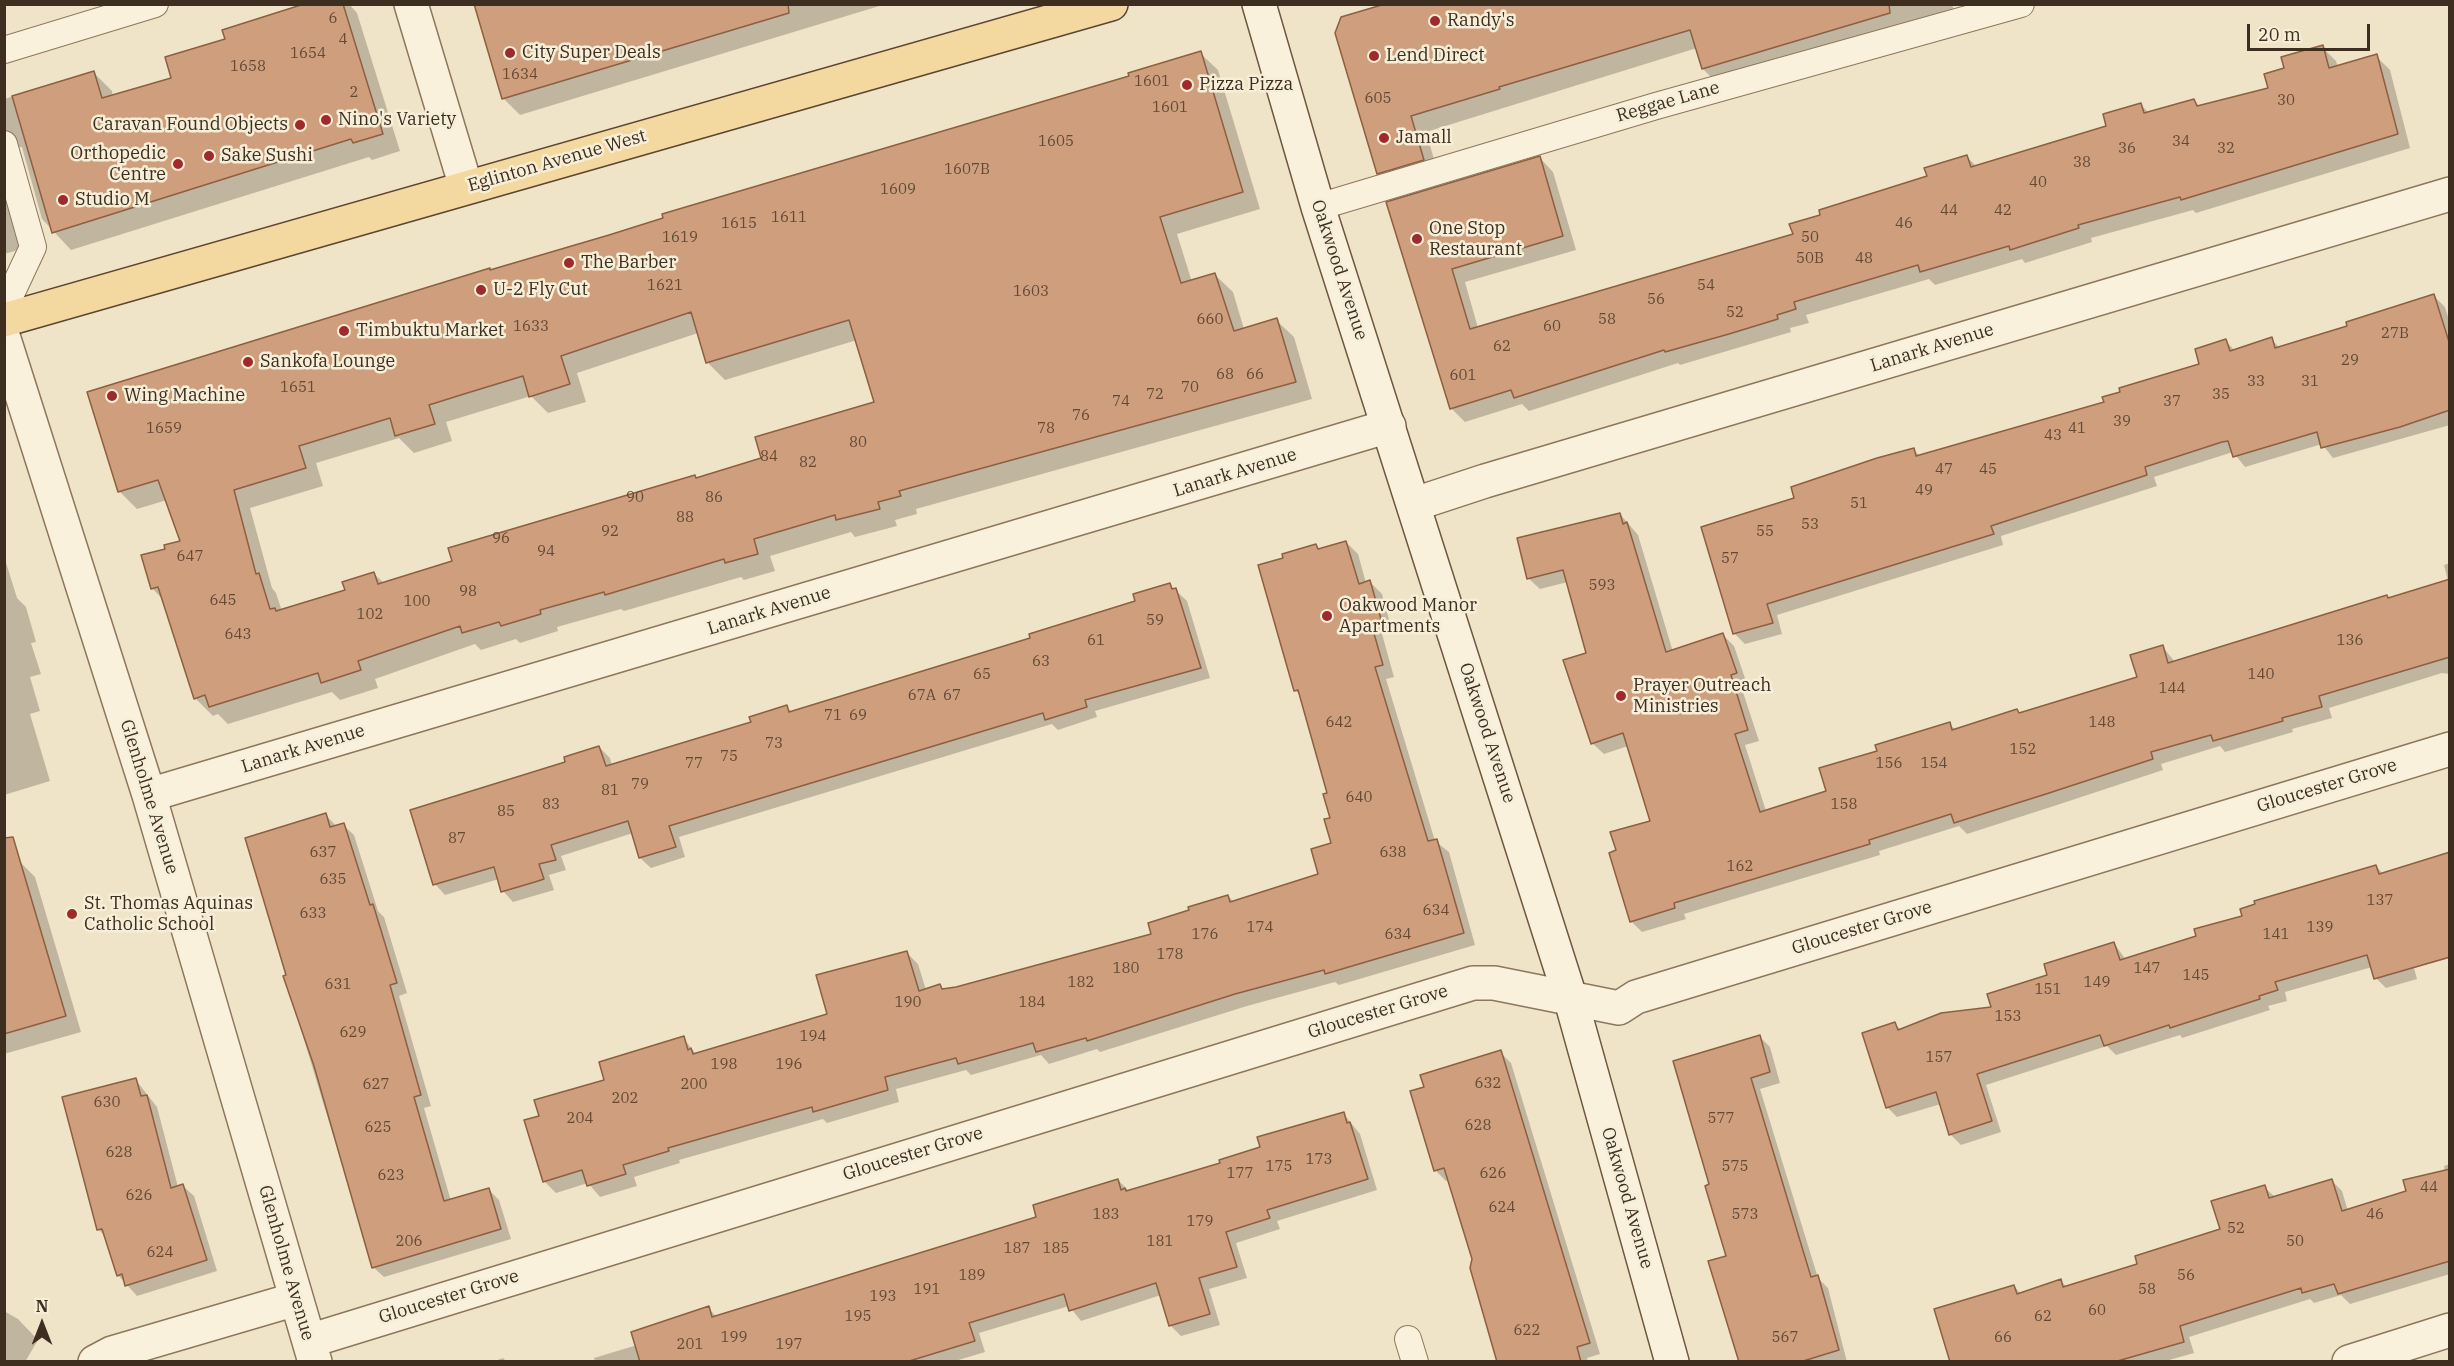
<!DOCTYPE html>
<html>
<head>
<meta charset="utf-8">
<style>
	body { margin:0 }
	#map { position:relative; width:2454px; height:1366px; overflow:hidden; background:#f0e4c8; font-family:"IBM Plex Serif",serif }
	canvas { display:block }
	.frame { position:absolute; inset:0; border:6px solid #3d2e20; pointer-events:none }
	.north { position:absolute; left:12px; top:1294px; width:60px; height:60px; -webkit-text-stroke:4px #f7eed8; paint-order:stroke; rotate:0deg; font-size:16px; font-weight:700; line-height:24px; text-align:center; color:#3d2e20 }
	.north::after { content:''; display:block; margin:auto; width:21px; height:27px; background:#3d2e20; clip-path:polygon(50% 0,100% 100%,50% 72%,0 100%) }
	.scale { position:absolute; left:2247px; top:24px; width:123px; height:27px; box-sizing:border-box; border:3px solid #3d2e20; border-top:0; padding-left:8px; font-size:18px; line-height:21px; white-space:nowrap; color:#3d2e20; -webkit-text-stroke:4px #f7eed8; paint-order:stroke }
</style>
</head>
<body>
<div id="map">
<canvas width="2454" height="1366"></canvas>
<div class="frame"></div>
<div class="north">N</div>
<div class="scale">20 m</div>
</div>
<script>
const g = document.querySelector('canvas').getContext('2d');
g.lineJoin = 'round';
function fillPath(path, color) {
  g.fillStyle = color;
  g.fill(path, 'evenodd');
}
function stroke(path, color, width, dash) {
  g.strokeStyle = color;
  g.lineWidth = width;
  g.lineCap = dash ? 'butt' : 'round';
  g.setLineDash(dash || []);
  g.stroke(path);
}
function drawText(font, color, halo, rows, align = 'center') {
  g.font = font + ' "IBM Plex Serif",serif';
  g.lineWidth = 5;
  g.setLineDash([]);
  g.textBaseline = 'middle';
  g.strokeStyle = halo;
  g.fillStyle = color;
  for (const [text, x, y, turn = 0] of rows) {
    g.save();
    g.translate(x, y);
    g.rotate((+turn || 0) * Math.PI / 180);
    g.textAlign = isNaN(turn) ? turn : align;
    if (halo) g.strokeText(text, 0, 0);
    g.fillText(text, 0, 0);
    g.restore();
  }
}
fillPath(new Path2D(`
	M309,4H349L357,13L400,151L372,160L369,157L71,250L42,219L22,147H19L10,152L29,247L4,254V99L94,73L112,91L113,97L173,79L226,40Z
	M476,4H886L520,115L504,99Z
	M1390,4H1952L1955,14L1719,85L1703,69L1697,48L1426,132L1439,176L1395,189L1379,173Z
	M2322,47L2336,61L2338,67L2376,56L2390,70L2410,148L2196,213L2193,210L2091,238L2092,242L2025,263L2022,259L1935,285L1929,279L1806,315L1809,323L1790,328L1791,332L1680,365L1678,363L1529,411L1522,404L1465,422L1451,408L1388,203L1540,158L1553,172L1576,250L1465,282L1478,328L1795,235L1822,216L1929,177L1966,156L1977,167L2108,127L2141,105L2149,113L2194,100L2200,107L2270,89L2286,69Z
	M1200,53L1218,70L1260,209L1177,234L1192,282L1215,275L1233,292L1244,329L1276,320L1294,337L1312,399L916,509L917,514L895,520L897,526L855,537L851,532L770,556L775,571L744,580L741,577L624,611L621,609L557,627L558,631L520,643L516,639L481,650L475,644L375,679L378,688L340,700L332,692L228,724L218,714L213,716L195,698L164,601L152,588L167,550L182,542L167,500L137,509L119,491L491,272L1131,77ZM698,333L707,362L725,380L857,340L876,403L763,459L697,479L695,476L453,562L384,583L374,574L347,591L282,611L276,593L272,588L250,508L323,486L316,463L399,438L414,453L452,441L446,422L531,396L548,413L586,402L577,373Z
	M2434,296L2445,307L2450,323V425L2333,458L2322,444L2245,467L2233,452L2154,477L2157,486L2001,536L2003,545L1777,615L1782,634L1745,644L1734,633L1796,499L1914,450L1920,456L2106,403L2201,365L2226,341L2235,351L2271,339L2280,348L2349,327Z
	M1620,514L1638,535L1673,652L1723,635L1734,646L1747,684L1741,686L1759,741L1745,745L1766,811L1827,792L1879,752L1949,724L1956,730L2020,714L2139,678L2162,646L2175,662L2448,581L2444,565L2450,563V674L2442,673L2329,708L2332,718L2292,729L2293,732L2225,752L2220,746L2161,764L2163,770L2057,805L1967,834L1959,826L1879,851L1880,855L1684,914L1686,919L1642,932L1631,921L1618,851L1652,822L1628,746L1604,754L1592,743L1588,654L1568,582L1540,589L1528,578Z
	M1346,542L1358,554L1366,583L1370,582L1382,594L1392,631L1382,634L1394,677L1386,679L1435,841L1449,852L1475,945L1339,985L1335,982L1247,1006L1100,1052L1097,1049L1049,1064L1041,1055L971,1075L966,1070L896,1089L899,1102L827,1123L823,1119L679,1160L680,1163L634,1177L637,1186L600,1197L588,1183L556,1193L544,1181L541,1117L683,1038L696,1054L829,1015L906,952L918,964L926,990L940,986L944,990L957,988L1153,935L1191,911L1228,896L1234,902L1320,875L1333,844L1332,819L1329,794L1301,696L1295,690L1285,559L1316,545L1320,550Z
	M4,556L17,598L26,607L36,642L31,643L41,674L30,677L40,711L30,714L50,781L4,795Z
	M1170,585L1187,601L1210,678L1095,711L1097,717L1058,730L1052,724L679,837L685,857L651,868L640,858L633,833L561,856L566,870L549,875L554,890L513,902L503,891L499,879L445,895L435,884L567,763L599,747L610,758L612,766L753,723L786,707L792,712L1032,639L1137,602Z
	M325,814L337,827L343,825L354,835L378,911L384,917L407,993L399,996L431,1106L424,1108L451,1201L488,1189L499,1200L511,1239L384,1277L373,1267L285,977L288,976Z
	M2450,855V958L2414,968L2417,979L2386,988L2376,978L2372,967L2285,992L2287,1001L2268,1006L2270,1010L2182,1038L2180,1035L2116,1055L2107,1046L1986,1085L2001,1132L1961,1145L1950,1134L1941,1104L1897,1117L1887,1107L1895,1024L1901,1030L1993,1008L2114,943L2126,960L2198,937L2376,866L2384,875Z
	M19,861L35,877L81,1032L4,1054V866Z
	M1759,1036L1770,1047L1780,1083L1760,1089L1818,1278L1828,1288L1847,1362H1740L1728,1257L1710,1185Z
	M1500,1052L1511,1063L1600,1354L1587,1358L1588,1362H1498L1473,1259L1449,1180L1446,1181L1435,1170L1426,1088Z
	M135,1079L157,1107L178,1187L183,1186L194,1196L217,1271L137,1296L118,1275L106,1237L98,1229Z
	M1343,1113L1360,1134L1377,1190L1277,1221L1280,1229L1236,1243L1247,1278L1209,1289L1220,1325L1181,1336L1170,1325L1161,1295L1081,1321L1069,1306L979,1333L985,1352L952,1362H595L594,1358L637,1345L708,1308L717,1317L1038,1218L1118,1180L1129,1191L1222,1164Z
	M2450,1164V1274L2350,1304L2341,1295L2314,1303L2310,1299L2189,1337L2194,1353L2162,1362H1952L2014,1286L2021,1294L2061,1281L2067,1287L2139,1265L2222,1230L2264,1187L2275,1197L2331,1180L2342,1191L2348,1211L2408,1192L2445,1171L2444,1166Z
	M4,1311L18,1319L38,1340L25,1362H4Z
	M503,1358L507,1362H492Z`), '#0003');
const building = new Path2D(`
	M304,4H343L383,134L353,143L351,139L52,233L12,96L94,71L102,98L171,78L165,57L225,39L222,30Z
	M474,4H788L789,13L502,99Z
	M1385,4H1889L1890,13L1702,69L1690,30L1499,87L1500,89L1411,116L1424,160L1377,174L1335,33L1341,17Z
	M2323,45L2329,68L2377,54L2398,134L2181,200L2180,197L2078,225L2079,228L2010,250L2009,246L1920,272L1918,265L1794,302L1796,309L1777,315L1778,319L1729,334L1665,352L1664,350L1514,398L1511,390L1450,409L1386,202L1540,156L1563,236L1452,269L1470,329L1793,234L1789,224L1820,215L1819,210L1927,176L1924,168L1967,155L1971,167L2106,126L2103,114L2141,103L2144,113L2194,99L2197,106L2268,88L2264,74L2284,68L2281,57Z
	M1201,51L1243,192L1160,217L1181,283L1215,273L1234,331L1277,318L1296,382L899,491L901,496L878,502L880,509L836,520L835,515L754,539L758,554L725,563L724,559L605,595L604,592L540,610L541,614L501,626L499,622L462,633L460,626L358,661L361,670L321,683L318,673L209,707L205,695L194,699L158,587L151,589L141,555L165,549L164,545L180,541L158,480L118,492L87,392L490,268V270L609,235L663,218L662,214L1129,76L1128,73ZM691,312L706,363L849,320L874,402L755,437L761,458L696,478L695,475L448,548L452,561L378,584L374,572L342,582L345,590L276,611L275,608L270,609L259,573L256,574L234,490L306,468L299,446L390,418L395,436L435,424L429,405L464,394L523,376L529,397L570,384L561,356Z
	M2434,294L2450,345V410L2400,427L2321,448L2317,432L2233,457L2228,441L2222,442L2145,467L2147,475L1991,526L1994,534L1767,604L1773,623L1733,634L1701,527L1794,498L1791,487L1877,458L1914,448L1916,456L2104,402L2102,397L2120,392L2119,388L2199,364L2195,349L2226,339L2230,351L2272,337L2275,348L2347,326L2346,322Z
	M1620,513L1623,524L1627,522L1666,652L1723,633L1737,673L1731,675L1748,730L1735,734L1760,812L1826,791L1819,768L1877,751L1875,745L1950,722L1952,730L2017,709L2019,713L2137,677L2130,655L2163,645L2168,663L2387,595L2388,598L2450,579V657L2319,696L2322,707L2282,718L2283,721L2213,741L2211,735L2151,752L2153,759L2046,794L1954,823L1951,814L1869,840L1870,844L1674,903L1675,908L1630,922L1609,853L1616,850L1610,832L1650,821L1623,733L1591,744L1563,660L1586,653L1563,570L1527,579L1517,538Z
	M1346,541L1359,584L1370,580L1381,619L1371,623L1383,665L1375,667L1428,841L1437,839L1464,933L1325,974L1324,970L1235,994L1087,1041L1086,1038L1036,1052L1033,1043L958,1064L956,1058L885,1077L888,1090L813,1112L812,1107L668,1148L669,1151L623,1165L626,1174L587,1186L582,1170L543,1182L524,1120L539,1116L534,1100L604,1080L599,1062L684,1036L688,1050L691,1048L693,1054L827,1014L816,975L907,951L919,991L940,984L942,989L956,987L1151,934L1148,923L1189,910L1188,907L1228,895L1230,902L1318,874L1311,849L1331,843L1324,819L1330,818L1323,794L1327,793L1298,690L1294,691L1258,565L1283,558L1282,554L1316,544L1318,549Z
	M1170,583L1172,589L1176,588L1201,668L1085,700L1087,707L1045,720L1043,713L669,826L676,847L639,858L628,821L551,845L556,860L539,864L544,879L535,882L501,892L494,867L433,885L410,810L565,762L564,757L599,746L606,766L751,722L749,717L787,705L789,712L1030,638L1029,634L1135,601L1133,594Z
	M326,813L330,827L344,823L370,905L373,904L397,983L390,985L421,1095L414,1097L444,1201L489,1188L501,1229L372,1268L314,1066L283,976L286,975L245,838Z
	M13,837L66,1016L4,1034V838Z
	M2450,852V957L2374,979L2367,955L2275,982L2278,990L2259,996L2260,999L2170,1028L2169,1025L2104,1046L2100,1035L1977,1074L1992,1121L1949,1135L1936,1092L1886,1108L1862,1033L1895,1022L1898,1030L1941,1013L1991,1007L1987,994L2047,975L2044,964L2114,942L2120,960L2196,936L2194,929L2242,916L2240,909L2255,904L2254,901L2376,865L2379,874Z
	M1760,1035L1770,1072L1751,1078L1811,1277L1818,1275L1839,1350L1800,1362H1739L1708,1261L1726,1256L1705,1186L1709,1184L1673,1061Z
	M1501,1050L1590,1343L1577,1347L1581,1362H1497L1470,1268L1472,1259L1444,1168L1434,1171L1410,1091L1424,1087L1420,1075Z
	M136,1078L141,1096L147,1095L171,1188L183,1184L207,1260L125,1286L122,1274L117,1276L102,1229L97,1230L62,1097Z
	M1344,1112L1347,1123L1350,1122L1368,1179L1267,1210L1270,1218L1226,1232L1237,1267L1199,1278L1210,1314L1169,1326L1156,1283L1069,1311L1064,1294L969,1323L975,1341L906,1362H640L631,1332L709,1306L712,1317L1036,1217L1033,1205L1118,1179L1121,1190L1125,1188L1126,1191L1220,1163L1219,1160L1260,1147L1257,1137Z
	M2450,1169V1261L2338,1294L2334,1284L2302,1293L2301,1288L2180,1326L2184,1342L2114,1362H1950L1934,1309L2014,1285L2017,1294L2061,1279L2063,1287L2137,1264L2135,1256L2220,1229L2211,1201L2265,1185L2269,1198L2332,1179L2342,1211L2406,1191L2403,1180Z`);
fillPath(building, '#cf9f7d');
stroke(building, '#8d5f41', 1.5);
const lane = new Path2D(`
	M4,50L155,4
	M4,144L33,247L4,309
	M1318,207L1656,106L2021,4
	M1408,1339L1415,1362`);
const street = new Path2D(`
	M411,4L466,187
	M4,339L149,795L315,1362
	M1415,504L1485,481L2450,194
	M149,795L1389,426
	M309,1341L1473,983H1494L1619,1008L1636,997L2450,749
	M95,1362L112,1353L296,1299
	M2349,1362L2450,1330`);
const secondary = new Path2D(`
	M1259,4L1318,207L1571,1000L1672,1362`);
const primary = new Path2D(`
	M4,320L1111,4`);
stroke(lane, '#8d765c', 28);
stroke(street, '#8d765c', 36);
stroke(secondary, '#6f573f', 36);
stroke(primary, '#5b4430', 36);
stroke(lane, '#faf1dc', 26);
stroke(street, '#faf1dc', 33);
stroke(secondary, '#faf1dc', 33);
stroke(primary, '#f3d9a0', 33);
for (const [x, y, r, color] of [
	[1435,21,6,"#9e2a2b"],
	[510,53,6,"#9e2a2b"],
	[1374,56,6,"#9e2a2b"],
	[1187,85,6,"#9e2a2b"],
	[326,120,6,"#9e2a2b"],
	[300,125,6,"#9e2a2b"],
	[1384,138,6,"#9e2a2b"],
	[209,156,6,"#9e2a2b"],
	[178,164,6,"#9e2a2b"],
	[63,200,6,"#9e2a2b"],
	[1417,239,6,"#9e2a2b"],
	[569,263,6,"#9e2a2b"],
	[481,290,6,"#9e2a2b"],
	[344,331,6,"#9e2a2b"],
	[248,362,6,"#9e2a2b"],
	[112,396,6,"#9e2a2b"],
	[1327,616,6,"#9e2a2b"],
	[1621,696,6,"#9e2a2b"],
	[72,914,6,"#9e2a2b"]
]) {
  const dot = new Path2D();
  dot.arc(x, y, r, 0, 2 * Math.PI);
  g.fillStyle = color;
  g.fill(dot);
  stroke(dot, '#f7eed8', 2);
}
drawText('15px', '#624a37', null, [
	["6",333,19],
	["4",343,40],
	["1654",308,54],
	["1658",248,67],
	["1634",520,75],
	["1601",1152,82],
	["2",354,93],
	["605",1378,99],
	["30",2286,101],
	["1601",1170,108],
	["1605",1056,142],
	["34",2181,142],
	["36",2127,149],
	["32",2226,149],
	["38",2082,163],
	["1607B",967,170],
	["40",2038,183],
	["1609",898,190],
	["44",1949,211],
	["42",2003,211],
	["1611",789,218],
	["1615",739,224],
	["46",1904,224],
	["1619",680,238],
	["50",1810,238],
	["50B",1810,259],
	["48",1864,259],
	["1621",665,286],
	["54",1706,286],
	["1603",1031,292],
	["56",1656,300],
	["52",1735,313],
	["660",1210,320],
	["58",1607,320],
	["1633",531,327],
	["60",1552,327],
	["27B",2395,334],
	["62",1502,347],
	["29",2350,361],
	["68",1225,375],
	["66",1255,375],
	["601",1463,376],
	["33",2256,382],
	["31",2310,382],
	["1651",298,388],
	["70",1190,388],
	["72",1155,395],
	["35",2221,395],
	["74",1121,402],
	["37",2172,402],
	["76",1081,416],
	["39",2122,422],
	["1659",164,429],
	["78",1046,429],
	["41",2077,429],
	["43",2053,436],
	["80",858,443],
	["84",769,457],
	["82",808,463],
	["47",1944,470],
	["45",1988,470],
	["49",1924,491],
	["90",635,498],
	["86",714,498],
	["51",1859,504],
	["88",685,518],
	["53",1810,525],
	["92",610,532],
	["55",1765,532],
	["96",501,539],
	["94",546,552],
	["647",190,557],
	["57",1730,559],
	["593",1602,586],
	["98",468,592],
	["645",223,601],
	["100",417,602],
	["102",370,615],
	["59",1155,621],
	["643",238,635],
	["61",1096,641],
	["136",2350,641],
	["63",1041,662],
	["65",982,675],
	["140",2261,675],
	["144",2172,689],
	["67A",922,696],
	["67",952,696],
	["71",833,716],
	["69",858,716],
	["642",1339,723],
	["148",2102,723],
	["73",774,744],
	["152",2023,750],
	["75",729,757],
	["77",694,764],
	["156",1889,764],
	["154",1934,764],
	["79",640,785],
	["81",610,791],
	["640",1359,798],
	["83",551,805],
	["158",1844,805],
	["85",506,812],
	["87",457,839],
	["637",323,853],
	["638",1393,853],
	["162",1740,867],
	["635",333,880],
	["137",2380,901],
	["634",1436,911],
	["633",313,914],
	["174",1260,928],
	["139",2320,928],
	["176",1205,935],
	["634",1398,935],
	["141",2276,935],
	["178",1170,955],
	["180",1126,969],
	["147",2147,969],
	["145",2196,976],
	["182",1081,983],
	["149",2097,983],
	["631",338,985],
	["151",2048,990],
	["190",908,1003],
	["184",1032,1003],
	["153",2008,1017],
	["629",353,1033],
	["194",813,1037],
	["157",1939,1058],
	["198",724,1065],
	["196",789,1065],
	["632",1488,1084],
	["627",376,1085],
	["200",694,1085],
	["202",625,1099],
	["630",107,1103],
	["204",580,1119],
	["577",1721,1119],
	["628",1478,1126],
	["625",378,1128],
	["628",119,1153],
	["173",1319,1160],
	["175",1279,1167],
	["575",1735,1167],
	["177",1240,1174],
	["626",1493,1174],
	["623",391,1176],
	["44",2429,1188],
	["626",139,1196],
	["624",1502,1208],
	["183",1106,1215],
	["573",1745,1215],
	["46",2375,1215],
	["179",1200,1222],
	["52",2236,1229],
	["206",409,1242],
	["181",1160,1242],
	["50",2295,1242],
	["187",1017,1249],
	["185",1056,1249],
	["624",160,1253],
	["189",972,1276],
	["56",2186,1276],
	["191",927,1290],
	["58",2147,1290],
	["193",883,1297],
	["60",2097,1311],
	["195",858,1317],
	["62",2043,1317],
	["622",1527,1331],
	["199",734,1338],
	["567",1785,1338],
	["66",2003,1338],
	["201",690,1345],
	["197",789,1345]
]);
drawText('18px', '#3d2e20', '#f7eed8', [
	["Randy's",1447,21],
	["City Super Deals",522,53],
	["Lend Direct",1386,56],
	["Pizza Pizza",1199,85],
	["Nino's Variety",338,120],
	["Caravan Found Objects",288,125,"right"],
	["Jamall",1396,138],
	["Orthopedic",166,154,"right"],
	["Centre",166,175,"right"],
	["Sake Sushi",221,156],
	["Studio M",75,200],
	["One Stop",1429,229],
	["Restaurant",1429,250],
	["The Barber",581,263],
	["U-2 Fly Cut",493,290],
	["Timbuktu Market",356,331],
	["Sankofa Lounge",260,362],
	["Wing Machine",124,396],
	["Oakwood Manor",1339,606],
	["Apartments",1339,627],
	["Prayer Outreach",1633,686],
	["Ministries",1633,707],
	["St. Thomas Aquinas",84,904],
	["Catholic School",84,925]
], 'left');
drawText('18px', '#3d2e20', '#f7eed8', [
	["Reggae Lane",1668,102,-16],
	["Eglinton Avenue West",557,161,-16],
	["Oakwood Avenue",1339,270,72],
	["Lanark Avenue",1932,348,-17],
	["Lanark Avenue",1235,473,-17],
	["Lanark Avenue",769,611,-17],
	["Oakwood Avenue",1487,733,72],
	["Lanark Avenue",303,749,-17],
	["Gloucester Grove",2327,786,-17],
	["Glenholme Avenue",149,797,73],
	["Gloucester Grove",1862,928,-17],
	["Gloucester Grove",1378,1012,-17],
	["Gloucester Grove",913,1154,-17],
	["Oakwood Avenue",1627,1198,74],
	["Glenholme Avenue",286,1263,74],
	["Gloucester Grove",449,1297,-17]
]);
</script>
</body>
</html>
